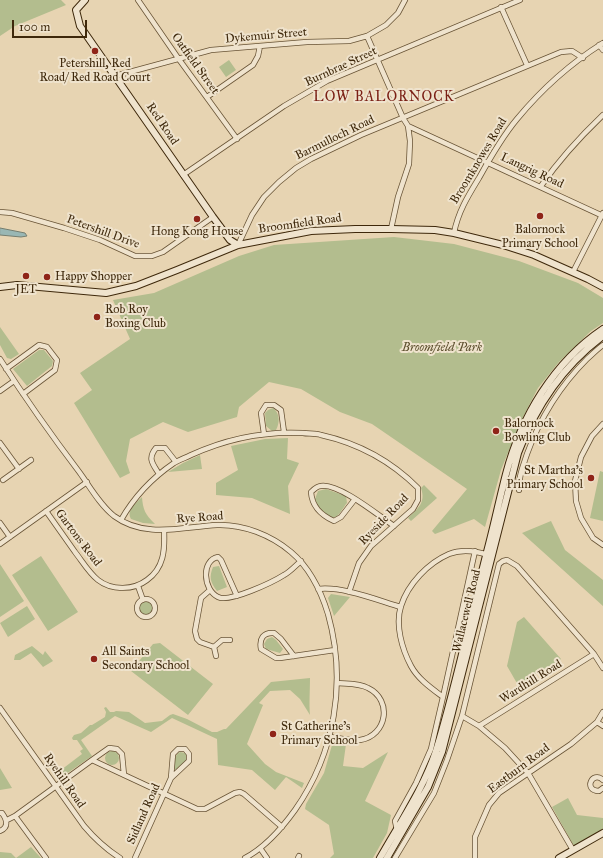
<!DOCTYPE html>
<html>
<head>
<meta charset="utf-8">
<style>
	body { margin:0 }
	#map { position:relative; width:603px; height:858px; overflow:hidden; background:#e7d4b2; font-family:"IM FELL Great Primer",serif }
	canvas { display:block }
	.scale { position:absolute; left:12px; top:20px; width:75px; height:18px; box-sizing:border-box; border:2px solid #3e280b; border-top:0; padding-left:5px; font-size:12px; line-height:14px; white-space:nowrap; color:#3e280b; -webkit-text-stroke:3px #efe3cd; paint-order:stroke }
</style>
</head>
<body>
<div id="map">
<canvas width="603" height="858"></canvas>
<div class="scale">100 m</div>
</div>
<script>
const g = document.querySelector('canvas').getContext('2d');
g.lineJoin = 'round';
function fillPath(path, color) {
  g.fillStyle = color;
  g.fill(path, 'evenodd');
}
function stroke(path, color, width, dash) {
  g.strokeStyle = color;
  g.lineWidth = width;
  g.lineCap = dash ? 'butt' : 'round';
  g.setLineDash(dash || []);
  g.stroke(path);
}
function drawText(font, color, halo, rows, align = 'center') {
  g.font = font + ' "IM FELL Great Primer",serif';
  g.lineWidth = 4;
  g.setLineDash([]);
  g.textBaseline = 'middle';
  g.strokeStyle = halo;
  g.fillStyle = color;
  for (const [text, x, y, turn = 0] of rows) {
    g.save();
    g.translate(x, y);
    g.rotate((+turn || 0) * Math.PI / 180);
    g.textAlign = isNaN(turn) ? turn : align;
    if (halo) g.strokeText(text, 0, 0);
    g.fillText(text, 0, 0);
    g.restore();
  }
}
fillPath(new Path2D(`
	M0,0H61L66,5L15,26L0,36Z
	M229,60L236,70L226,77L219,67Z
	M394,237L454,244L519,261L578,283L603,298V323L591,331L559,362L538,388L520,423L501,470L485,527L474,519L435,534L432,531L467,489L372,424L340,412L301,389L269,382L239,407L237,417L188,432L163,422L130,439L126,461L130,473L120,478L74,403L92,390L80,373L130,339L113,300L154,293L239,256L274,245Z
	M0,327L19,354L11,359L7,358L0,345Z
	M39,350H44L53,361L52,366L27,386L13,369Z
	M273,408C280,413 280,423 276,430L272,431L266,426L265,413L268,410Z
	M288,438L287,459L299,463L288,486L290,514L252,498L216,495V483L238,470L231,446L265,439Z
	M200,455L202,469L168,472L183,463Z
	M600,471L603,472V521L590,518Z
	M424,485L437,498L411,521L408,518C418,508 426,503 421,488Z
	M326,489L346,496L347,503C344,506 341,513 337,516C328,523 317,506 315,499L318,491Z
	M142,497C143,510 145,514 155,524L143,523L131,519C126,510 136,503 142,497Z
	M551,521L565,550L603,580V606L522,533Z
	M41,556L78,612L48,631L12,575Z
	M0,564L24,601L0,617Z
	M219,566L227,587L217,591C210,582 209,577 213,567Z
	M331,594L350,597L334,616L328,598Z
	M139 608a7 7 0 1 1 14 0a7 7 0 1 1-14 0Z
	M27,606L35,619L8,637L0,623Z
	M524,617L561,659L518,685L507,666L517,622Z
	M272,637L276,640L283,649L280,653L266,649L264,644L267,639Z
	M160,643L213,684L188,715L131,671L153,644Z
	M32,646L43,655L45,651L53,661L43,667L31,653L20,660H14L15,655Z
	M310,678C310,689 309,705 310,715L300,699L290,690L270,691L259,703L263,705L247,744L265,764L276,772L304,783L302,788L286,777L275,790L252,770L218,765L217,739L172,718L151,732L115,716L81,740L92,756L59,779L57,778L44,759L45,758L49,760L55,769L58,767L61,770L82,754L80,751L83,749L77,740H73L72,738L74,735L81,733L90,725H92L105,717L106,712L104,708L106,707L110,712H114L116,711L129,712L145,723L162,721L170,715L173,714L187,719L212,732H217L224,729H226L271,682Z
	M336,742L346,744L343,766L363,768L388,752L365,801L391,815L387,833L373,858H330L334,854L329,825L305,809L306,804L324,773L332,745Z
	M105 758a7 7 0 1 1 14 0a7 7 0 1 1-14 0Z
	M180,752L186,753L187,757V760L176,770L174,768C174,762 174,755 180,752Z
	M0,768L12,788L0,790Z
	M568,798L577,815L603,818V829L574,846L552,807Z
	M31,847L41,858H0V852L11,853L16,858Z`), '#b3bd8e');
const water = new Path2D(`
	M0,228L25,233L27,236L21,237L0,235Z`);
fillPath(water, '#99b7b4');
stroke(water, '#757e70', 1);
const street = new Path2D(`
	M138,0L178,58L237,139
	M501,7L527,65
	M367,36L403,118L408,126L410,141L409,164L398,197L391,229
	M599,45L603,50
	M115,76L211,50L307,42L349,41L367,36L386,25L398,13L405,0
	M207,97L253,65L258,56L260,46
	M408,126L603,216
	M183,175L284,106L327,81L520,0
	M541,186C559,160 580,137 603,115
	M0,212L12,213L64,228L100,240L135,256H152L163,252L213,217
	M454,233C458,212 468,196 479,178C490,158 502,137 517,119C541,90 571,63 603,43
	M238,245L252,215L264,197L279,182L296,168L311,159L361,135L561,52L572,51L583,58
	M573,272L603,213
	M0,359C25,398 52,436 80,473C90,487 100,505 114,516C145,539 182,527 217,525C243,524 271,535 291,552C310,568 321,591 328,614C347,682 335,753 295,810C282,828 266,847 245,858
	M6,369L39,345L47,347L57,360L55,370L23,394
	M0,391L14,381
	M603,424L592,436L581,457L575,481L576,501L581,518L593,538L603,545
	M264,434L261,413L266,405H274L281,410L284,432
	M0,443L19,469
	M159,474C153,464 147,459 156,448H165L176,462
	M3,480L31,460
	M519,490C518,478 523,466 527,454C540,418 560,386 587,359C592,355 597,349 603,345
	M355,499L341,517L334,521C321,515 312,507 311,492C314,489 317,486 321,486C339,483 379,516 394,526
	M46,511C56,525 65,538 75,552C82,561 89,573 98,580C112,591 134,590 147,580C164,568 165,550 164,530
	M121,520C134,497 152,478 174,463C179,460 185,458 191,455C226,439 264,431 303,433C308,434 315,433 321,435C357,443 391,461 418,488V500L413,509L371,546L359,563L349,592
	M0,523L10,537
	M0,544L87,482
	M138,586L143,600
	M318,589C342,586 377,600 401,607
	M210,590L201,598L195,631L197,639L200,642L214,647
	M237,596L221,560L218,557C201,560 203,590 218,597C229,603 273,582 284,575C290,572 295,566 301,561
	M137 608a9 9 0 1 1 18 0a9 9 0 1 1-18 0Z
	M216,656L214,647L222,640H230
	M294,656L281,639L274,633C263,632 259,639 261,649L276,658H280L335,650
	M443,697C431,688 418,679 411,666C402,649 395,625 401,606C408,584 428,563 449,554C462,549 476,551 488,555
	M0,708L84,826C95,839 106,849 120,858
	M462,716L479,726L505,748L528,773L573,850
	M597,722L603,726
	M479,726L594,654
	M330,737C340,738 350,741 360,740C387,736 393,700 368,688C359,683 347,684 337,683
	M92,760L109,748L117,749L122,754L124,775
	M603,780C592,770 583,791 599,791L603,788
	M0,813H2C7,820 9,827 0,831
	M15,816L46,858
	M7,820L15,816L92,760L197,809H205L235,793L240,792L244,794L282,827
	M397,830L395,821L416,783L431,749L443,697L475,551
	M260,848L267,858
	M135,858L171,778L173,754L178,749H185L189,754V761L171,778
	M298,858L299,856
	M395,858L434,793L447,760L462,716L499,564L503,561L507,560L517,566L594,654L603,668
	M475,858V837L489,805L499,793L571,744L597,722L603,712`);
const secondary = new Path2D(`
	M85,0L76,10L80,26L213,217L230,240L238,245
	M0,287L17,285L106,293L136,286L177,270L238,245L311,231L355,229H391L435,230L454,233L503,245L534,255L588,279L603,287
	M380,858C399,824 424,788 436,751C457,683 471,613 489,544C495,521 500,497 506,474C521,417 554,362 603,329
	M387,858L428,787L442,752L518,453C536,405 563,366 603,336
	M559,858L603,833`);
stroke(street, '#685335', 6);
stroke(secondary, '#3e280b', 8);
stroke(street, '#efe3cd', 4.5);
stroke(secondary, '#efe3cd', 6);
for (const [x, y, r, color] of [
	[95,51,4,"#8f2418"],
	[540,216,4,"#8f2418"],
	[197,219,4,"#8f2418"],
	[26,276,4,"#8f2418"],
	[47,277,4,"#8f2418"],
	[97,317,4,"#8f2418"],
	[496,431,4,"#8f2418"],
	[591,478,4,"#8f2418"],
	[94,659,4,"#8f2418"],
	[273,734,4,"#8f2418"]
]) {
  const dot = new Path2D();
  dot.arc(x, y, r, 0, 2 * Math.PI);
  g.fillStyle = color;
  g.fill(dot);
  stroke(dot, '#efe3cd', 1.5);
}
drawText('12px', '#3e280b', '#efe3cd', [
	["Dykemuir Street",266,36,-5],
	["Oatfield Street",195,64,54],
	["Burnbrae Street",341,67,-25],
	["Red Road",162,124,56],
	["Barmulloch Road",335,138,-26],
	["Broomknowes Road",479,161,-59],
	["Langrig Road",532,171,25],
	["Broomfield Road",300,224,-8],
	["Petershill Drive",103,232,20],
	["Rye Road",200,518,-4],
	["Ryeside Road",384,520,-46],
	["Gartons Road",78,538,53],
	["Wallacewell Road",467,611,-76],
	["Wardhill Road",531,682,-32],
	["Eastburn Road",519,769,-37],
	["Ryehill Road",64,781,55],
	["Sidland Road",144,814,-66]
]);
drawText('12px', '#3e280b', '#efe3cd', [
	["Petershill, Red",95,64,"center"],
	["Road/ Red Road Court",95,78,"center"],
	["Balornock",540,230,"center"],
	["Primary School",540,244,"center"],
	["Hong Kong House",197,232,"center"],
	["Happy Shopper",55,277],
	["JET",26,290,"center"],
	["Rob Roy",105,310],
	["Boxing Club",105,324],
	["Balornock",504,424],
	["Bowling Club",504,438],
	["St Martha's",583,471,"right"],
	["Primary School",583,485,"right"],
	["All Saints",102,652],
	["Secondary School",102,666],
	["St Catherine's",281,727],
	["Primary School",281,741]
], 'left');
drawText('italic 12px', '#5b4d2c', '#efe3cd', [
	["Broomfield Park",442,348]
]);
g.letterSpacing = '1px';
drawText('14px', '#7a1f14', '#efe3cd', [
	["LOW BALORNOCK",384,98]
]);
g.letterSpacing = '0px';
</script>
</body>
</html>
